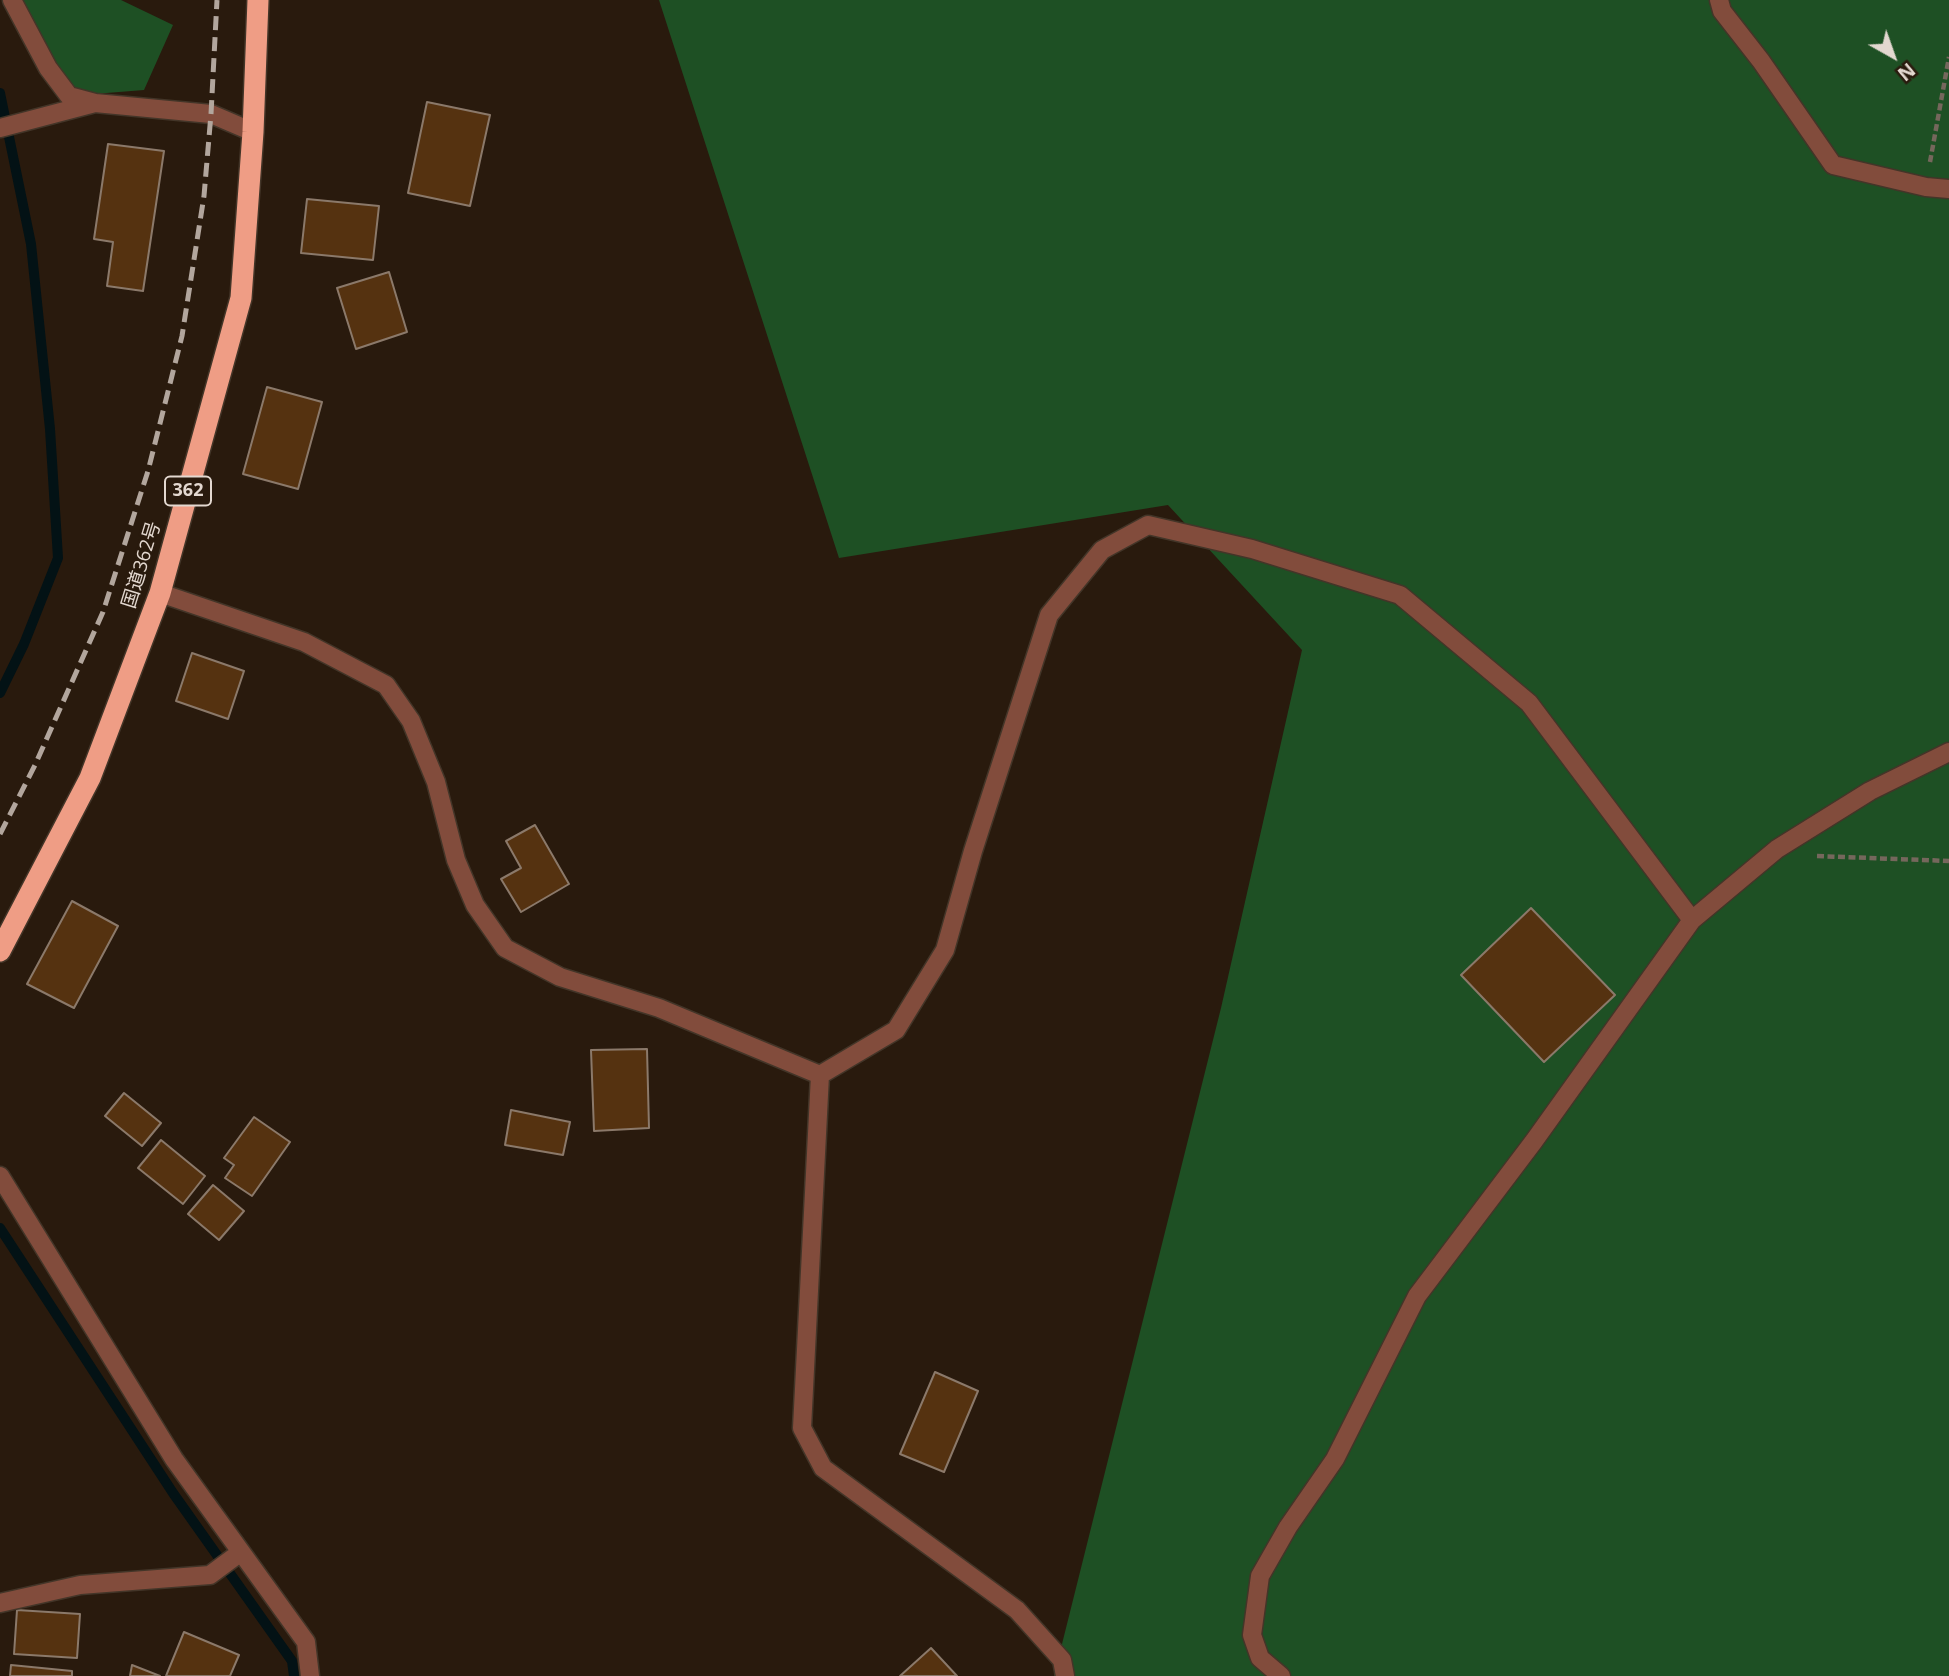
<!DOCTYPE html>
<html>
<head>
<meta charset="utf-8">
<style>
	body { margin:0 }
	#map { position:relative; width:1949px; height:1676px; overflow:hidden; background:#291a0d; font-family:"Open Sans",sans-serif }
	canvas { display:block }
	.north { position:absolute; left:1858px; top:21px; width:70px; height:70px; -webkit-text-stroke:5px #291a0d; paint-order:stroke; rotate:140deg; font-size:19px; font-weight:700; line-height:28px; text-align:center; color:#e3d8d0 }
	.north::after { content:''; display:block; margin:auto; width:24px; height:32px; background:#e3d8d0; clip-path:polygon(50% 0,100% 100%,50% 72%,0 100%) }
</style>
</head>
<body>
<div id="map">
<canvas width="1949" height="1676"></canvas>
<div class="north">N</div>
</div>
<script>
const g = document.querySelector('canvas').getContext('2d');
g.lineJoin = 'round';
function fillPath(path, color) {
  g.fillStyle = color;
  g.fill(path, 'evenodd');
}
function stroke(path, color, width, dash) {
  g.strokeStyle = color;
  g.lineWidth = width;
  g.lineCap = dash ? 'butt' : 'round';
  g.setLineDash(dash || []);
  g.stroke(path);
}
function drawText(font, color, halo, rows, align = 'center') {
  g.font = font + ' "Open Sans","Noto Sans JP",sans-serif';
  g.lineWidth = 5;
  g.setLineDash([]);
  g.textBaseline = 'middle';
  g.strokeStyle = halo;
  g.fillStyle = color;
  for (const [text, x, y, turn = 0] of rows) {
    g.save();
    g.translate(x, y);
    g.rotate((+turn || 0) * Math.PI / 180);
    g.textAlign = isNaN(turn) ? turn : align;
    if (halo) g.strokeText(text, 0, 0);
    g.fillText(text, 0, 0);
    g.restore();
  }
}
fillPath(new Path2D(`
	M21,0H121L173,25L144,90L69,96Z
	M659,0H1949V1676H1054L1221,1008L1302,650L1168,505L839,558Z`), '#1e5024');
stroke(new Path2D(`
	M0,93L31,244L50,429L58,558L24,644L0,693
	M0,1228L173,1493L292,1661L294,1676`), '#031215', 10);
const building = new Path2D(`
	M427,102L490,115L470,206L408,193Z
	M108,144L164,151L143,291L107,286L113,242L94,239Z
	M307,199L379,206L373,260L301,253Z
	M389,272L407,332L356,349L337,288Z
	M267,387L322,402L298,489L243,474Z
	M192,653L244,671L228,719L176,701Z
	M535,825L569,884L521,912L501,879L521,868L506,841Z
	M72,901L118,926L74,1008L27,984Z
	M1531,908L1615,995L1544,1062L1461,975Z
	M647,1049L649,1128L594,1131L591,1050Z
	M124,1093L161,1123L142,1146L105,1116Z
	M511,1110L570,1122L563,1155L505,1145Z
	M254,1117L290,1142L252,1196L225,1178L234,1165L224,1158Z
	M161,1140L205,1176L183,1204L138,1168Z
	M213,1185L244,1211L219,1240L188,1214Z
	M935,1372L978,1391L944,1472L900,1454Z
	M17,1610L80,1614L77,1658L14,1654Z
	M184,1632L239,1655L230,1676H166Z
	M931,1648L957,1676H900Z
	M11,1665L72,1671V1676H10Z
	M132,1665L160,1676H130Z`);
fillPath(building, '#553210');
stroke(building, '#8b796a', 2);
const street = new Path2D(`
	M12,0L48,68L69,96L95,103L211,114L253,132
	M1719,0L1722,11L1761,61L1833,165L1926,187L1949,189
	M0,128L95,103
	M160,593L304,642L386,685L411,721L436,782L456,860L475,905L505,948L560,977L659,1008L820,1075
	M820,1075L896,1030L945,950L973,851L1049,615L1102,550L1148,525L1252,549L1400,595L1529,703L1692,920
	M820,1075L802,1428L823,1468L1017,1610L1062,1660L1065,1676
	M0,1176L174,1459L306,1642L310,1676
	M0,1603L80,1585L210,1575L241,1552
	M1281,1676L1260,1658L1252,1635L1260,1576L1288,1527L1335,1459L1417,1296L1534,1141L1692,920L1777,849L1870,791L1949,752`);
const highway = new Path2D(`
	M0,951L90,778L160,593L241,298L253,132L258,0`);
stroke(street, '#433528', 21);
stroke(highway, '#433528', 24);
stroke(new Path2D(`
	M1930,162L1949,57
	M1817,856L1949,861`), '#75675c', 4.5, [7, 3.5]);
stroke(street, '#824c3c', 18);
stroke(highway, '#ef9d85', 21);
stroke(new Path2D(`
	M0,834L35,765L103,612L148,471L182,336L204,196L211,114L217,0`), '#b2a69d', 5, [14, 7]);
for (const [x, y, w] of [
	[188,491,46]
]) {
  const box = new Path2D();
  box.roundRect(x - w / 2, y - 14.5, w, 29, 5);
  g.fillStyle = '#291a0d';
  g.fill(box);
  stroke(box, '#e3d8d0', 2);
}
drawText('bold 18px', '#e3d8d0', null, [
	["362",188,491]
]);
drawText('19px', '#e3d8d0', '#291a0d', [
	["国道362号",142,565,-73]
]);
</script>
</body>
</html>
